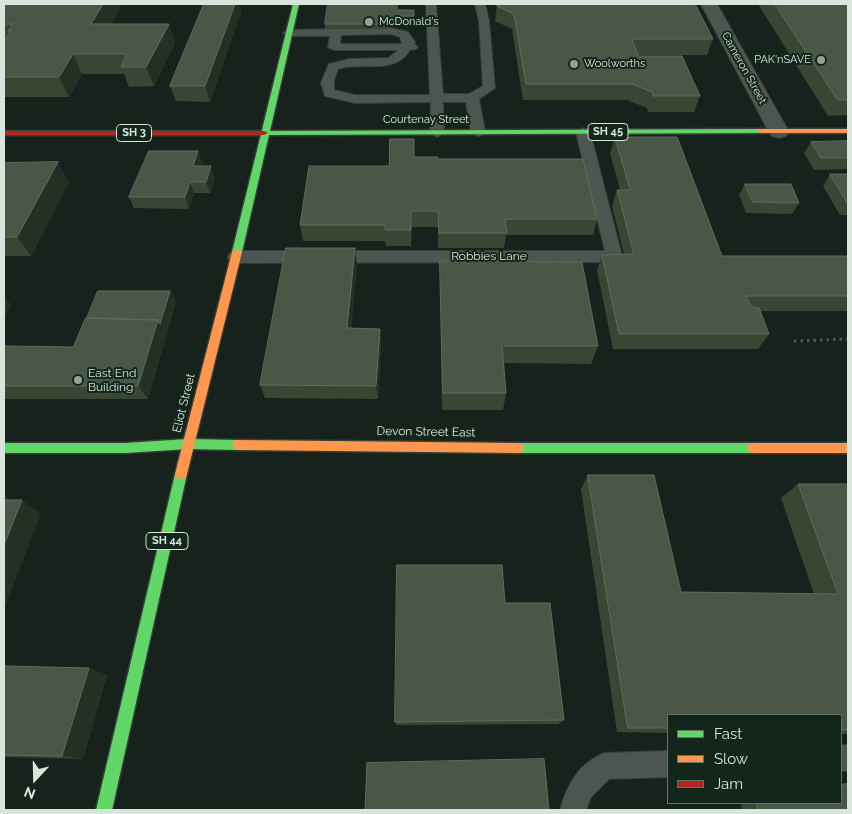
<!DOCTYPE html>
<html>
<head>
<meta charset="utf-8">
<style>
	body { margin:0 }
	#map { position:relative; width:852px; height:814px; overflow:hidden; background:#17221c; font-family:Raleway,sans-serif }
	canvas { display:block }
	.frame { position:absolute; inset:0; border:5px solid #d8e5dc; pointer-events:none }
	.legend { position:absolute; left:667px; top:714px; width:175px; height:90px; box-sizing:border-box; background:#13261b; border:1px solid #627268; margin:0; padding:6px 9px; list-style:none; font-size:15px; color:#d8e5dc }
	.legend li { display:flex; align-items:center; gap:10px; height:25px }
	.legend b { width:25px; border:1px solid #627268 }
	.north { position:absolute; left:10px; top:754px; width:50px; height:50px; -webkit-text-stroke:4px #13261b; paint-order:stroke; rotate:201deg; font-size:14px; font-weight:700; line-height:20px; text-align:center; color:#d8e5dc }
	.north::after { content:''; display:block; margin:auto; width:18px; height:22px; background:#d8e5dc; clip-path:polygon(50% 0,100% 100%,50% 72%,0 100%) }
</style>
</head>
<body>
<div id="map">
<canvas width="852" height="814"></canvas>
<div class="frame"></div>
<ul class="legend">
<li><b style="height:6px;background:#63d668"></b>Fast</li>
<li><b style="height:6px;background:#ff974d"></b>Slow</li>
<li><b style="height:6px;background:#b3261e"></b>Jam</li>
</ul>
<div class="north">N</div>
</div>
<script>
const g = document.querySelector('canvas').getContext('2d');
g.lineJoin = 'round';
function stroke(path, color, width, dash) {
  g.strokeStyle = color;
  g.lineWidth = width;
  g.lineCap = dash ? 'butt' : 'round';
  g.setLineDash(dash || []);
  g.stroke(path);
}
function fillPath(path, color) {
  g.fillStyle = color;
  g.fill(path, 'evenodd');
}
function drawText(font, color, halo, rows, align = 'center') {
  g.font = font + ' Raleway,sans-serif';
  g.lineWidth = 4;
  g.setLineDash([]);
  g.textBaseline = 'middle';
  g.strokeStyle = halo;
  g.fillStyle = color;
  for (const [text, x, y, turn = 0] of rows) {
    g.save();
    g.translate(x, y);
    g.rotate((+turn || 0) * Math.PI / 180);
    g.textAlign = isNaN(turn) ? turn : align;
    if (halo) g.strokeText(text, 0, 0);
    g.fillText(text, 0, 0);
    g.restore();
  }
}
const lane = new Path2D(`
	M426,4H436L443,94H469L483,86L479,21L475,4H485L489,21L495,88L479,99L485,132L483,135L478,136L471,132L466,102H443L444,133L437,137L430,133L431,102L355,103L325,96L321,83L329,64L349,59L388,58L399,50H334L328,47L330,36H289L283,33L289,30L391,28L408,32L415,42L414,44L418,47L416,49L410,50C394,76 361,61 338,69L334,80V90L355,95H430ZM391,34L400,37L402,44H340L341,35Z
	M583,128L590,132L622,256L620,260L614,262L236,263L230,261L228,257L230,253L236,251H605L576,132Z
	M841,745H848V771H841Z
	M668,751V777L609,779L591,797L586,810H560C567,785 578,764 604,753Z`);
const street = new Path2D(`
	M701,4H717L789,132L786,136L779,138L772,136L769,132Z`);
const fast = new Path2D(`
	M293,4H299L270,131L761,129L765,131L761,133L269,135L242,252L237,255L232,252Z
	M188,439L238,440L242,441L244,445L242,449L238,450L188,449L125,453H4V443H125Z
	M518,443H753L757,444L759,448L757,452L753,453H518L514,452L512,448L514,444Z
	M181,469L185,470L187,474L112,810H96L175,474L177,470Z`);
const slow = new Path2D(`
	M758,129H848V133H761L757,131Z
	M237,249L242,252L187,474L185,478L181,479L177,478L175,474L232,252Z
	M238,440L518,443L522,444L524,448L522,452L518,453L238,450L234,449L232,445L234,441Z
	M753,443H848V453H753L749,452L747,448L749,444Z`);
const jam = new Path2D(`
	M4,131H264L268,133L264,135H4Z`);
stroke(lane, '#363f39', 2);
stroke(street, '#363f39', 2);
stroke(fast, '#363f39', 3);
stroke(slow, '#363f39', 3);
stroke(jam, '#363f39', 3);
stroke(new Path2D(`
	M794,341L848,339`), '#505853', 3, [2.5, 4]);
fillPath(lane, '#4d5551');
fillPath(street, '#4d5551');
fillPath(fast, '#63d668');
fillPath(slow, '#ff974d');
fillPath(jam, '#b3261e');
fillPath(new Path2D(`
	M4,4H122L111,24H169L175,43L154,86L129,87L124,74H82L69,97H4Z
	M204,4H239L241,12L210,102L176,101L170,86Z
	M397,4V10H414V22H396V24H387V29H325V24Z
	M758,4H848V115L828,116Z
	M497,6L713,39L707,55H638V56L700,96L694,112H648L647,108L627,100H523L512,29L495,21Z
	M615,137L722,256H848V311H760L769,334L758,349H613L597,270L602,255L624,254L612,206L617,190H620L610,153Z
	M848,141V169L814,170L804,153L811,142Z
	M415,157L438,159L597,219L593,235H506L504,248H438V227H412L411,246H386L385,241H303L300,225L389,166Z
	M202,162L201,166L215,178L210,193H194L189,209L134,208L129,197Z
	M4,163L69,182L31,256H4Z
	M830,174H848V215H840L823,186Z
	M745,184L799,203L792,214L746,213L739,195Z
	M355,248L357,264L351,328L380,329L381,344L378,399L265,398L260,385Z
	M440,261L598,346L591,364L504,363L506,393L503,410H442L440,281Z
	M170,291L176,302L148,399H4V346L73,347Z
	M588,475L681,592L814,594L781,498L798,484H848V734H841V715H668V733L617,732L581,489Z
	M505,603L564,720L558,724L396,725L395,722Z
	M4,666L107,675L83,759L4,757Z
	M848,783V810H742L741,803H841V784Z`), '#394634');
fillPath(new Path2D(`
	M103,4H122L100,43L91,24Z
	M235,4H239L241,12L210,102L205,86Z
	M169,24L175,43L154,86L146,67Z
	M73,54L82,74L69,97L59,77Z
	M198,151L202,162L197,177L193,166Z
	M58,162L69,182L31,256L17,237Z
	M211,166L215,178L210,193L206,182Z
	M190,182L194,193L189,209L185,197Z
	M411,211L412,227L411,246Z
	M355,248L357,264L350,343L347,328Z
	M170,291L176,302L148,399L138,386L158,320Z
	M4,296L11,305L4,318Z
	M380,329L381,344L378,399L376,386Z
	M4,495L11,500L4,513Z
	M22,500L41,514L4,609V545Z
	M89,668L107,675L83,759L62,756Z`), '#243023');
const building = new Path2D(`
	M4,4H103L91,24H169L146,67H121L127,54H73L59,77H4V41L11,31H8L13,24H4Z
	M204,4H235L205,86H170Z
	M328,4H397V10H414V16H396V19H387V24H325Z
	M500,4H695L713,39H632L638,56H682L700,96H653L652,92L632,84H526L514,14L497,6Z
	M775,4H848V100H838Z
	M615,137H677L722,256H848V296H746L751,307L759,308L769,334H619L602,255L634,254L617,190H630Z
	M390,139H414V157H438V159H583L597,219H505L507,233H439L438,211H411V230H385V225H300L309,166H389Z
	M848,141V158H821L811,142Z
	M149,151H198L193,166H211L206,182H190L185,197H129Z
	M58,162L17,237H4V163Z
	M830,174H848V204Z
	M745,184H791L799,203L753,202Z
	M286,248H355L347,328L380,329L376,386L260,385Z
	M440,261L582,262L598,346H502L506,393H443Z
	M98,291H170L160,324L158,320L87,318Z
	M86,318L158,320L138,386H4V346L73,347Z
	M588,475H654L681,592L838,594L798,484H848V730H841V715H668V728H628Z
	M4,500H22L4,545Z
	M397,565H502L505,603H550L564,720L395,722Z
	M4,666L89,668L62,756L4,755Z
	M544,759L549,810H365L367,763Z
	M848,784V810H758L756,803H841V785Z`);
fillPath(building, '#4a5746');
stroke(building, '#606d5d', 1);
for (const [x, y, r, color] of [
	[369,22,5,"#94a199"],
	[821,60,5,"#94a199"],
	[574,64,5,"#94a199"],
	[78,380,5,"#94a199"]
]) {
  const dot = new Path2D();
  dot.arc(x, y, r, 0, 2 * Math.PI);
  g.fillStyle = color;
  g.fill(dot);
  stroke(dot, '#13261b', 2);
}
drawText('11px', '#d8e5dc', '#13261b', [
	["McDonald's",379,22],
	["PAK'nSAVE",811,60,"right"],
	["Woolworths",584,64]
], 'left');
drawText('11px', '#d8e5dc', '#13261b', [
	["Cameron Street",744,68,61],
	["Courtenay Street",426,120]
]);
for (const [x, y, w] of [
	[608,132,40],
	[134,133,35],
	[167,541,42]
]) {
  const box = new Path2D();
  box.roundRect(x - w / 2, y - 8.5, w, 17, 4);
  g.fillStyle = '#13261b';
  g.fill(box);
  stroke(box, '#d8e5dc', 1);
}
drawText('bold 11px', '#d8e5dc', null, [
	["SH 45",608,132],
	["SH 3",134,133],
	["SH 44",167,541]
]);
drawText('12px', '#d8e5dc', '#13261b', [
	["Robbies Lane",489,256],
	["Eliot Street",184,403,-76],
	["Devon Street East",426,432,1]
]);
drawText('12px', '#d8e5dc', '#13261b', [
	["East End",88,373],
	["Building",88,387]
], 'left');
</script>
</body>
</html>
